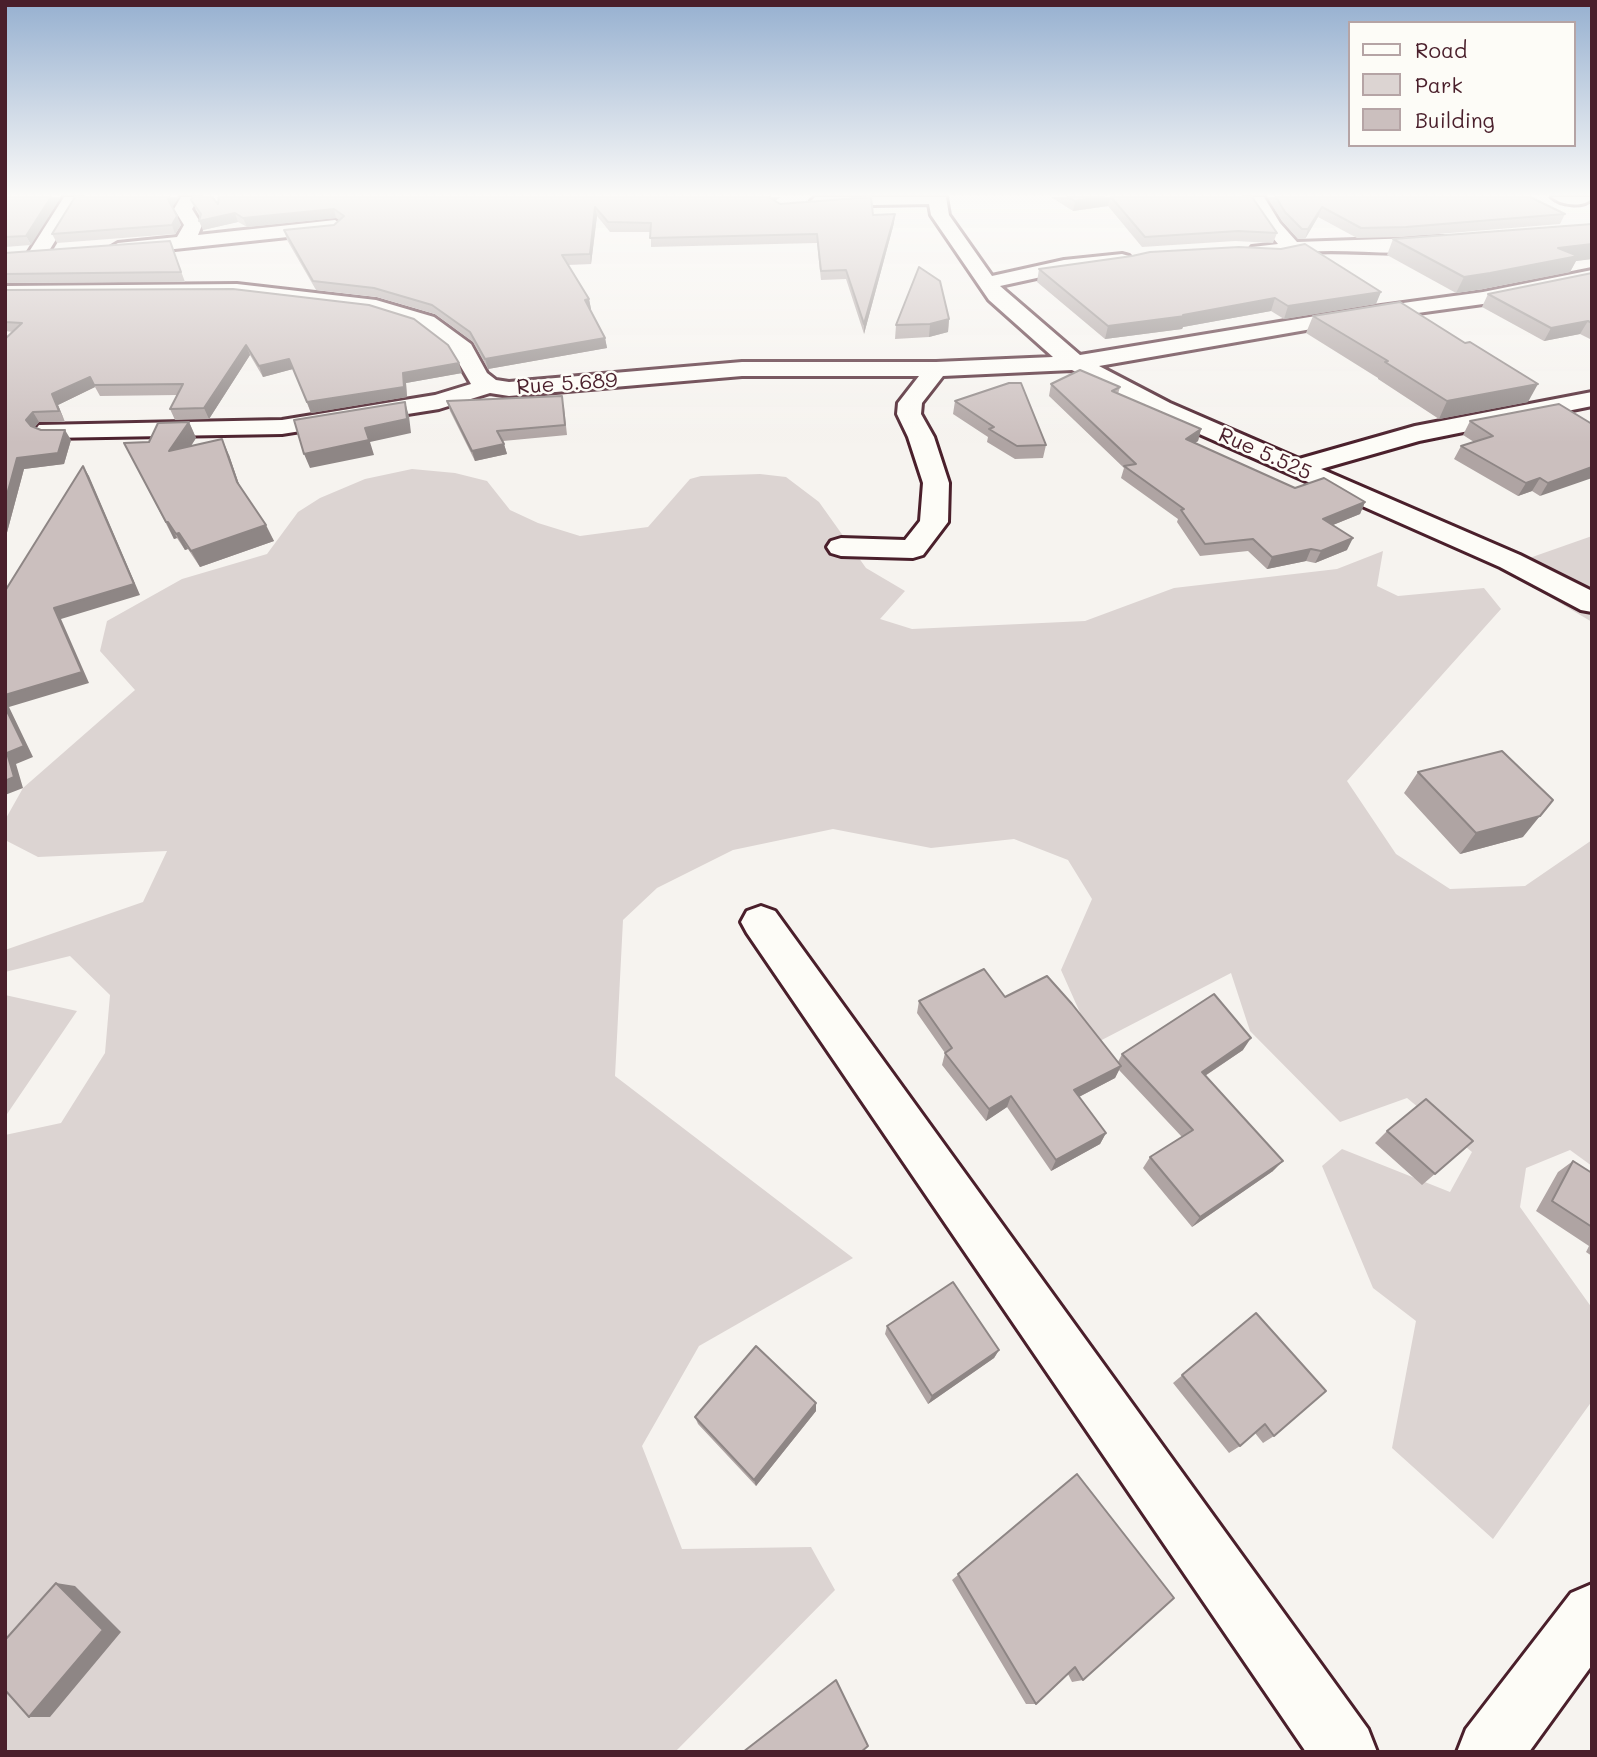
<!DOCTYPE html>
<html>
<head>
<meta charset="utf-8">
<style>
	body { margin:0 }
	#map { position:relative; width:1597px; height:1757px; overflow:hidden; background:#f6f3ef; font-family:Mali,sans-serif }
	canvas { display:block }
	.frame { position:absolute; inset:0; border:7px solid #4a1f2b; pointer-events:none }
	.legend { position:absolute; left:1348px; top:21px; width:228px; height:126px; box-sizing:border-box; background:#fdfcf7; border:2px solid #b5a4a5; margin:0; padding:9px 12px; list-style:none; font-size:21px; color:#4a1f2b }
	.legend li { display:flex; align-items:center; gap:14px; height:35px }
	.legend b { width:35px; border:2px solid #b5a4a5 }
</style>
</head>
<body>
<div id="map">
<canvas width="1597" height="1757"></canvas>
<div class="frame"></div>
<ul class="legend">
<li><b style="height:9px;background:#fdfcf7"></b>Road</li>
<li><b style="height:19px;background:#dcd4d2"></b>Park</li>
<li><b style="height:19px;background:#cbbfbe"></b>Building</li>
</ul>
</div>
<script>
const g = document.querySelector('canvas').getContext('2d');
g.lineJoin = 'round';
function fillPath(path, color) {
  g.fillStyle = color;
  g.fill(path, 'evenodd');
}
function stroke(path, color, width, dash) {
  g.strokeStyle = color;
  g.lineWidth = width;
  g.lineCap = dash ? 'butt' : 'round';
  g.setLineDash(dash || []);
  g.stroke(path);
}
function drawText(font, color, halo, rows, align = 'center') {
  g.font = font + ' Mali,sans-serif';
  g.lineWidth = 5;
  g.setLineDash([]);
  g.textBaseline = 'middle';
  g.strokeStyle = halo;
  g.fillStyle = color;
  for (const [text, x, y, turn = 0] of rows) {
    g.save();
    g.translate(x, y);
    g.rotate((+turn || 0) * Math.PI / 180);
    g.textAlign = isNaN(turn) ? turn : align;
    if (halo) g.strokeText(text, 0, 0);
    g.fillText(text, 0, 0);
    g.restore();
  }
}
fillPath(new Path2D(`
	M412,469L455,473L487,481L510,510L538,523L580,536L648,527L690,479L701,476L760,474L786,477L819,502L866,568L905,591L880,619L912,629L1085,621L1174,588L1337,569L1383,551L1377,586L1398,596L1484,588L1501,609L1347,781L1396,854L1450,889L1525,886L1592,840V1166L1570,1150L1526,1168L1520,1207L1592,1308V1401L1493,1539L1392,1448L1416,1321L1373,1288L1322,1166L1342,1149L1450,1192L1472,1152L1407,1098L1340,1122L1250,1031L1231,973L1094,1044L1061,970L1092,899L1068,860L1014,839L931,848L833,829L733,850L657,888L623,920L615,1076L853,1258L699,1346L642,1446L682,1549L811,1547L835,1590L675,1752H5V1135L61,1123L105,1053L110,995L70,956L5,972V950L143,902L167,851L38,857L5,840V820L23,788L135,690L100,651L107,621L182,579L267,554L298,512L320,498L365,479Z
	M1592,536V622L1501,568Z
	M5,995L77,1011L5,1117Z`), '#dcd4d2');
const minor = new Path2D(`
	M64,197H82L44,259H30L27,255Z
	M181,197H199L192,209L202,225L198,235L335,220L344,226L335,232L118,255L111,253L108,249L118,243L177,237L184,225L174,209Z
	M815,197H946L949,215L992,276L1064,260L1122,254L1129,256L1132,260L1129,264L1122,266L1064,272L1000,286L1080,355L1352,310L1483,292L1592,270V282L1483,304L1352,322L1099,366L1170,403L1299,459L1415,426L1592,392V406L1419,441L1321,469L1520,555L1592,591V612L1581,610L1500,567L1152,413L1072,370L943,376L922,403L921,414L934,437L949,483L948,522L923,555L913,558L841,556L831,553L827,547L831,541L841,538L905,540L920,521L923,483L908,437L897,414L898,403L919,376H742L509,396L490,393L439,409L282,434L48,438L39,435L35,430L39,425L282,420L435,395L471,384L453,353L418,327L373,312L237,296L5,298V286L237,284L376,300L434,317L471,344L487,373L496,380L509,382L742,362H936L1053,357L989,300L931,215L929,204L820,206L811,201Z
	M1246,197H1264L1280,223L1297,242L1443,237L1453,243L1450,247C1404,259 1354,248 1307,252C1292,254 1260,265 1249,251L1252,247L1278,244L1263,226Z
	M1552,197H1591V199C1583,208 1560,205 1552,197Z
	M761,906L775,911L1368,1729L1377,1752H1306L747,933L741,922L747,911Z
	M1592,1584V1665L1529,1752H1457L1466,1729L1571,1593Z`);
stroke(minor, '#4a1f2b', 6);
fillPath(minor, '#fdfcf7');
fillPath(new Path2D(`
	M5,197L31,245L5,247Z
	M75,197H179L172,207L181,225L175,234L57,243L52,234Z
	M219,197H797H780L775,201L780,204L873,215L894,223L864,334L846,279L821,280L817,243L651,247V232H610L597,216L591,264L568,265L589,299L591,309H590L605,338L607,348L488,369L473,342L435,314L377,297L316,290L287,240L284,230L334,225L339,220L336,218L247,227L238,222L203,230L200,217L191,200L218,204Z
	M1051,197H1252L1277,233L1273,243L1235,241L1142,247L1108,206L1073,211Z
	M1267,197H1530L1565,214L1560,224L1402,237L1357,238L1318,217L1305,239H1298L1282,221Z
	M1592,224V259L1576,261L1570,272L1483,289L1456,293L1387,255L1393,239Z
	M170,241L185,282L5,283V253Z
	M1039,269L1376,304L1284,319L1271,311L1183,327L1182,329L1105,339L1037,282Z
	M1592,273V340L1580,334L1544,341L1482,307L1488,294Z
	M5,290L462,373L406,383L407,397L311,413L293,369L263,377L250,355L209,419L175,420L170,409L178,395L100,396L95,387L58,405L65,422H39L34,428L71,440L64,464L24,469L5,540V339L13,332L5,331Z
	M1313,316L1528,402L1439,419L1378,379V378L1306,333Z
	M949,319L948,332L929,337L895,339L896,325Z
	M1051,384L1120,387L1118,394L1201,429L1198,441L1195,443L1295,488L1365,502L1360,514L1333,525L1347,550L1315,563L1306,561L1267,569L1248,551L1200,556L1177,522L1178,519L1121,478L1124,468L1049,396Z
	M447,401L564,407L567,435L503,441L507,454L475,461L450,411Z
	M955,401L1046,445L1043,458L1015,459L987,442L988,437L953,414Z
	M1470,421L1592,424L1540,496L1532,491L1518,496L1454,459L1461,446L1474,442L1463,435Z
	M189,422L196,438L191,446L229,455L240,487L274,541L200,567L188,549L185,550L177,538L174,539L124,443L149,442Z
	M1418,772L1523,837L1460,854L1404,793Z
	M1005,997L1118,1062L1122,1054L1243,1050L1205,1076L1273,1171L1192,1227L1143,1168L1150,1157L1182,1137L1119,1070L1115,1078L1079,1097L1106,1133L1100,1144L1051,1171L1007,1107L986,1121L942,1065L945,1053L917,1013L919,1001Z
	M1387,1131L1473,1141L1422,1185L1375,1143Z
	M1573,1161L1592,1173V1256L1586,1252L1589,1246L1536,1211L1558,1172Z
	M1256,1313L1274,1436L1263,1443L1255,1433L1240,1446L1229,1453L1173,1383Z
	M887,1326L999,1350L994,1358L928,1404L885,1334Z
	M816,1403V1411L756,1486L698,1424L695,1417Z
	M1077,1474L1083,1680L1072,1682L1068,1674L1036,1704H1026L952,1580Z`), '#afa4a3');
fillPath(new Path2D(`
	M51,197H61L31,245L26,236Z
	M169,197H179L172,208L168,199Z
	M768,197H780L769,206Z
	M1104,197H1110L1108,206L1073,211L1075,201Z
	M595,207L597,216L591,264L590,254Z
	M1322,207L1318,217L1305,239L1308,229Z
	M334,209L336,218L247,227L243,218Z
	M235,213L238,222L203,230L199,221Z
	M895,214L894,223L864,334V324Z
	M177,216L181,225L175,234L172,225Z
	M1592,244V259L1576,261L1570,272L1483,289L1456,293L1464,277L1558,248Z
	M1381,292L1376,304L1284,319L1288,306Z
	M1275,298L1271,311L1183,327L1182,329L1105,339L1108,326L1183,315Z
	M589,299L591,309L586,310L585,300Z
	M949,319L948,332L929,337L930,324Z
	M1588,321L1580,334L1544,341L1551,328Z
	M605,338L607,348L488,369L485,359Z
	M246,345L250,355L209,419L204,408Z
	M289,359L293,369L263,377L259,366Z
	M459,363L462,373L406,383L407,397L311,413L307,402L403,373Z
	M90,377L95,387L58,405L65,422L52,394Z
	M1538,384L1528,402L1439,419L1447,401Z
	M405,402L409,416L411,433L370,442L374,455L310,468L304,454L365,428Z
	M33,412L39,422L32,430L26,420Z
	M189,422L196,438L177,467L169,451Z
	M1201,429L1198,441L1183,450L1186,439Z
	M65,430L71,440L64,464L24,469L5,540V502L17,458Z
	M222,439L229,455L244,499L237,482Z
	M504,444L507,454L475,461L472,451Z
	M83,466L89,476L140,595L61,619L89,683L9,707L33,757L16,764L23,788L5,795L7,753L5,695L54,608Z
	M1592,467V478L1540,496L1548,483Z
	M1540,478L1532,491L1518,496L1526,483Z
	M1365,502L1360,514L1318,531L1323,519Z
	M166,522H168L177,538L174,539Z
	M266,525L274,541L200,567L191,551Z
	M179,533L188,549L185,550L176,534Z
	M1353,538L1347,550L1315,563L1321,551Z
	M1311,549L1306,561L1267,569L1272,557Z
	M1540,816L1523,837L1460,854L1476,833Z
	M1251,1038L1243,1050L1194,1083L1202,1072Z
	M1121,1066L1115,1078L1069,1102L1074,1090Z
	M1011,1096L1007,1107L986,1121L989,1109Z
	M1106,1133L1100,1144L1051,1171L1056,1160Z
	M1283,1161L1273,1171L1192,1227L1200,1217Z
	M999,1350L994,1358L928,1404L932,1396Z
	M816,1403V1411L756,1486L754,1480Z
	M56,1583L75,1586L121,1632L50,1717H29Z`), '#8e8685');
const building = new Path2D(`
	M5,197H51L26,236L5,237Z
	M75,197H169L168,199L177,216L172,225L52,234Z
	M193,197H212L218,204L219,197H769L780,204L871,197L873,215L895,214L864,324L846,270L821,271L817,234L650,238L651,223L608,222L595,207L590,254L562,255L589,299L585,300L605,338L485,359L470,332L432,305L374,288L313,281L284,230L334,225L344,216L334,209L243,218L235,213L199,221L201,214L191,200Z
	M1068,197H1104L1075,201Z
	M1111,197H1252L1277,233L1238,231L1145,237Z
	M1276,197H1530L1565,214L1406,227L1361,228L1322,207L1308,229H1302L1285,212Z
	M1592,224V244L1558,248L1578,256L1490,273L1464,277L1393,239Z
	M170,241L181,272L5,274V253Z
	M1305,244L1381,292L1288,306L1275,298L1183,315L1185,316L1108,326L1039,269L1132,256L1150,252L1239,247L1281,249Z
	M919,267L940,281L949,319L930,324L896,325Z
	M1592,273V323L1588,321L1551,328L1488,294Z
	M233,289L369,305L414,319L448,345L459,363L403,373L404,387L307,402L289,359L259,366L246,345L204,408L170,409L183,384L94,385L90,377L52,394L59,411L33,412L26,420L31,426L41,430H65L58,453L17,458L5,502V339L22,323L5,322V290Z
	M1400,302L1465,343L1470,342L1538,384L1447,401L1385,362L1388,361L1313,316Z
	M1080,370L1120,387L1112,391L1201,429L1186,439L1295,488L1324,478L1365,502L1323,519L1353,538L1321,551L1311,549L1272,557L1253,539L1205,544L1181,510L1184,509L1124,466L1136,464L1051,384Z
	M1009,383H1021L1046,445L1017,446L989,429L994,427L955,401Z
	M562,396L565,425L497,431L504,444L472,451L447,401Z
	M405,402L407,419L365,428L369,440L304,454L294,420Z
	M1559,404L1592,424V467L1548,483L1540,478L1526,483L1461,446L1493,436L1470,421Z
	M189,422L169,451L222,439L237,482L266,525L191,551L179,533L176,534L168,522H166L124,443L149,442L158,423Z
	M83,466L134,584L54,608L82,672L5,695V591Z
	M5,707L24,746L7,753L14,777L5,781Z
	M1502,751L1553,800L1540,816L1476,833L1418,772Z
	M984,969L1005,997L1047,976L1072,1004L1121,1066L1074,1090L1106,1133L1056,1160L1011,1096L989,1109L945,1053L952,1048L919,1001Z
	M1214,994L1251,1038L1202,1072L1283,1161L1200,1217L1150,1157L1193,1130L1122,1054Z
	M1426,1099L1473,1141L1435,1174L1387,1131Z
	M1573,1161L1592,1173V1227L1552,1201Z
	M953,1282L999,1350L932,1396L887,1326Z
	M1256,1313L1326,1391L1274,1436L1265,1424L1240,1446L1182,1375Z
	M756,1346L816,1403L754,1480L695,1417Z
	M1077,1474L1174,1598L1083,1680L1075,1667L1036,1704L958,1574Z
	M56,1583L103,1630L29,1717L5,1690V1640Z
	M836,1680L868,1746L861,1752H743Z`);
fillPath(building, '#cbbfbe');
stroke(building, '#8e8685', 2);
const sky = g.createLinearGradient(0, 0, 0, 443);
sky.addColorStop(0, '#96b0d0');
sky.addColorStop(0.44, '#fbfaf8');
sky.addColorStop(1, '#fbfaf800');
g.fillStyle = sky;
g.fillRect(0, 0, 1597, 443);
drawText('21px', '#4a1f2b', '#fdfcf7', [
	["Rue 5.689",567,384,-4],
	["Rue 5.525",1265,454,24]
]);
</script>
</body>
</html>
